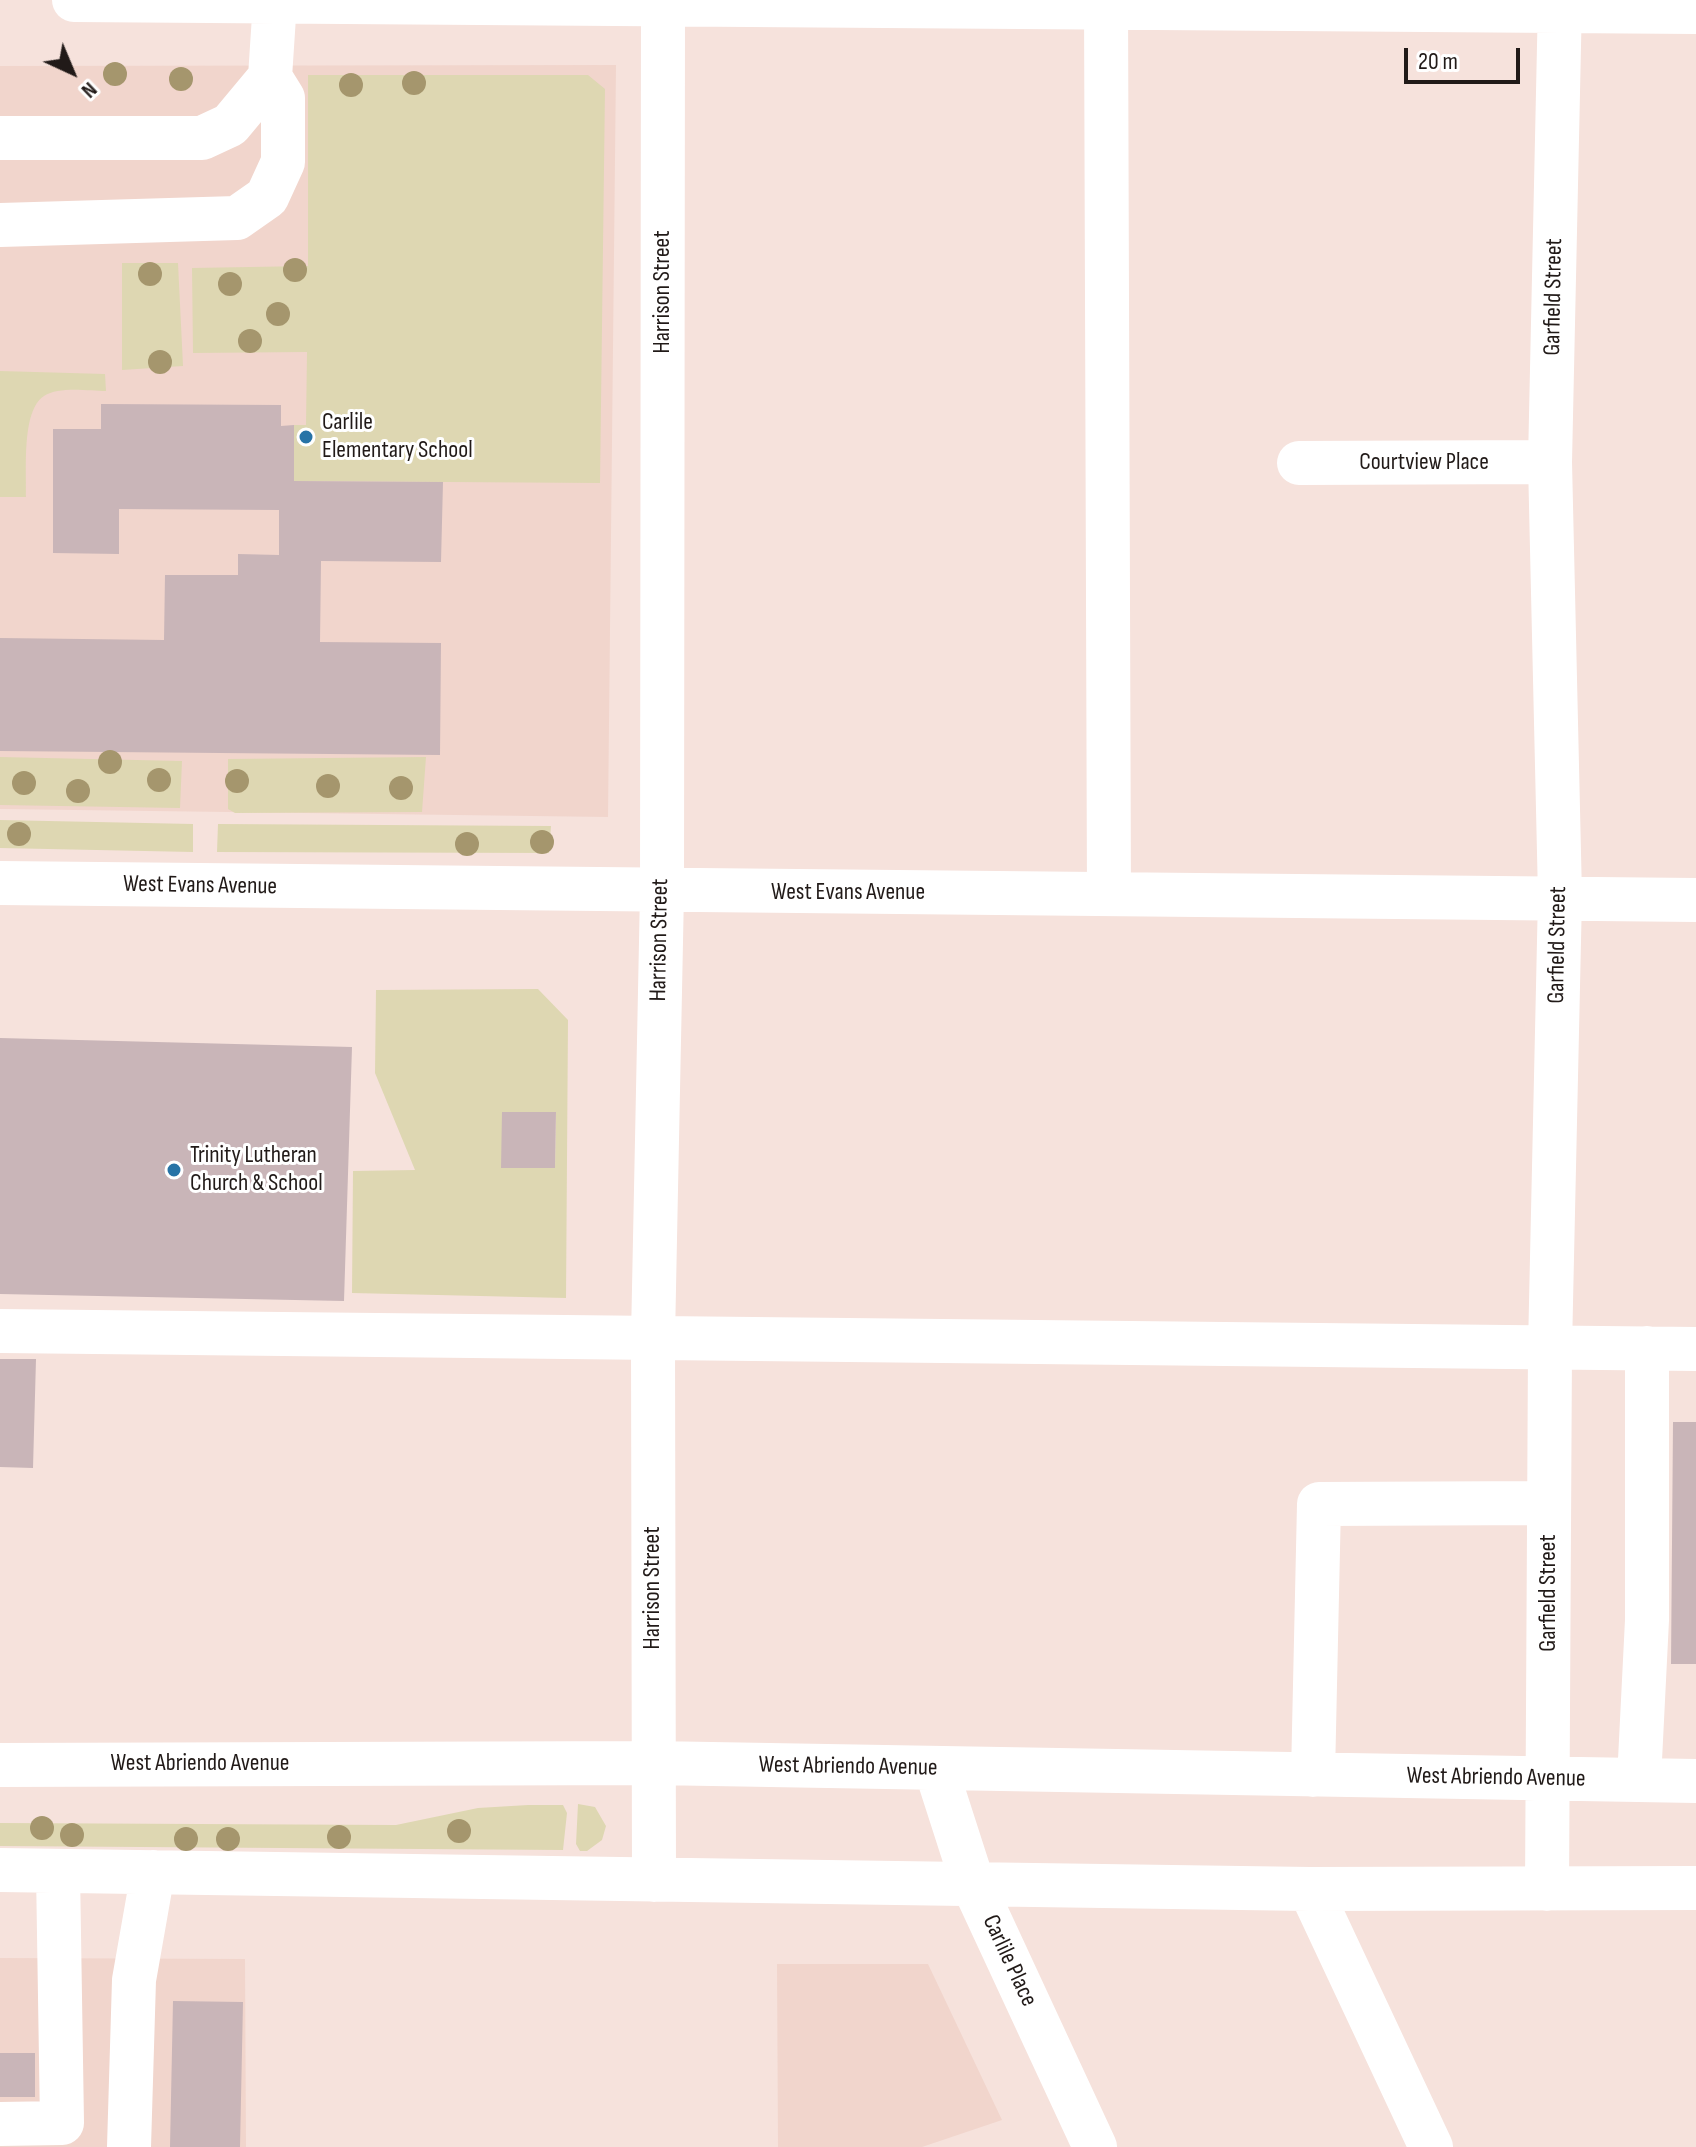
<!DOCTYPE html>
<html>
<head>
<meta charset="utf-8">
<style>
	body { margin:0 }
	#map { position:relative; width:1696px; height:2147px; overflow:hidden; background:#f6e2dc; font-family:"Sofia Sans Condensed",sans-serif }
	canvas { display:block }
	.north { position:absolute; left:32px; top:32px; width:80px; height:80px; -webkit-text-stroke:6px #fff; paint-order:stroke; rotate:136deg; font-size:22px; font-weight:700; line-height:32px; text-align:center; color:#211a18 }
	.north::after { content:''; display:block; margin:auto; width:28px; height:36px; background:#211a18; clip-path:polygon(50% 0,100% 100%,50% 72%,0 100%) }
	.scale { position:absolute; left:1404px; top:48px; width:116px; height:36px; box-sizing:border-box; border:4px solid #211a18; border-top:0; padding-left:10px; font-size:24px; line-height:28px; white-space:nowrap; color:#211a18; -webkit-text-stroke:6px #fff; paint-order:stroke }
</style>
</head>
<body>
<div id="map">
<canvas width="1696" height="2147"></canvas>
<div class="north">N</div>
<div class="scale">20 m</div>
</div>
<script>
const g = document.querySelector('canvas').getContext('2d');
g.lineJoin = 'round';
function fillPath(path, color) {
  g.fillStyle = color;
  g.fill(path, 'evenodd');
}
function stroke(path, color, width, dash) {
  g.strokeStyle = color;
  g.lineWidth = width;
  g.lineCap = dash ? 'butt' : 'round';
  g.setLineDash(dash || []);
  g.stroke(path);
}
function drawText(font, color, halo, rows, align = 'center') {
  g.font = font + ' "Sofia Sans Condensed",sans-serif';
  g.lineWidth = 6;
  g.setLineDash([]);
  g.textBaseline = 'middle';
  g.strokeStyle = halo;
  g.fillStyle = color;
  for (const [text, x, y, turn = 0] of rows) {
    g.save();
    g.translate(x, y);
    g.rotate((+turn || 0) * Math.PI / 180);
    g.textAlign = isNaN(turn) ? turn : align;
    if (halo) g.strokeText(text, 0, 0);
    g.fillText(text, 0, 0);
    g.restore();
  }
}
fillPath(new Path2D(`
	M616,65L608,817L0,809V66Z
	M0,1958L245,1959L246,2147H0Z
	M777,1964H928L1002,2120L922,2147H778Z`), '#f1d5cc');
fillPath(new Path2D(`
	M308,75H588L605,89L600,483L294,481V425H306L307,352L193,353L192,268L308,266Z
	M122,263H178L183,366L122,370Z
	M0,371L105,374L106,391C89,391 59,386 44,396C21,411 27,471 26,497H0Z
	M0,757L182,761L180,808L0,805Z
	M426,757L422,812L235,813L228,809V759Z
	M0,820L193,824V852L0,848Z
	M218,824L551,826L549,853L217,852Z
	M538,989L568,1020L566,1298L352,1293L353,1171L415,1170L375,1073L376,990ZM556,1112L555,1168H501Z
	M578,1804L595,1807L606,1826L602,1840L587,1851H580L576,1844Z
	M528,1805H563L567,1813L563,1850L0,1846V1823L396,1825L478,1808Z`), '#ded7b2');
fillPath(new Path2D(`
	M101,404L281,405V426L294,425V481L443,482L441,562L321,561L320,642L441,643L440,755L0,751V638L164,640L165,575H238V554L279,555V510L119,509V554L53,553V429H101Z
	M0,1038L352,1047L344,1301L0,1294Z
	M502,1112H556L555,1168H501Z
	M0,1359H36L33,1468L0,1467Z
	M1673,1422H1696V1664H1671Z
	M173,2001L243,2002L240,2147H170Z
	M0,2053H35V2097H0Z`), '#c9b5b8');
stroke(new Path2D(`
	M74,0L1696,12
	M1106,0L1109,894
	M0,138H202L230,125L270,77
	M0,225L237,218L267,197L283,162V98L270,77L275,1
	M1299,463L1550,462
	M0,883L1696,900
	M0,1331L1696,1349
	M0,1765L654,1763L1696,1781
	M936,1769L973,1884L1095,2147
	M1313,1775L1319,1504L1549,1503
	M1639,1780L1647,1620V1348
	M0,1870L1310,1889L1696,1888
	M654,1880L653,1338L662,892L663,0
	M1310,1889L1431,2147
	M1547,1889L1550,1348L1560,896L1550,462L1560,0
	M0,2124L62,2123L58,1871
	M129,2147L134,1980L153,1872`), '#fff', 44);
g.fillStyle = '#a5966d';
for (const [x, y] of [
	[115,74],
	[181,79],
	[414,83],
	[351,85],
	[295,270],
	[150,274],
	[230,284],
	[278,314],
	[250,341],
	[160,362],
	[110,762],
	[159,780],
	[237,781],
	[24,783],
	[328,786],
	[401,788],
	[78,791],
	[19,834],
	[542,842],
	[467,844],
	[42,1828],
	[459,1831],
	[72,1835],
	[339,1837],
	[186,1839],
	[228,1839]
]) {
  g.beginPath();
  g.arc(x, y, 12, 0, 2 * Math.PI);
  g.fill();
}
for (const [x, y, r, color] of [
	[306,437,8,"#2773a6"],
	[174,1170,8,"#2773a6"]
]) {
  const dot = new Path2D();
  dot.arc(x, y, r, 0, 2 * Math.PI);
  g.fillStyle = color;
  g.fill(dot);
  stroke(dot, '#fff', 3);
}
drawText('24px', '#211a18', '#fff', [
	["Harrison Street",663,292,-90],
	["Garfield Street",1554,297,-89],
	["Courtview Place",1424,463],
	["West Evans Avenue",200,886,1],
	["West Evans Avenue",848,893],
	["Harrison Street",660,940,-89],
	["Garfield Street",1558,945,-89],
	["Harrison Street",653,1588,-90],
	["Garfield Street",1549,1593,-90],
	["West Abriendo Avenue",200,1764],
	["West Abriendo Avenue",848,1767,1],
	["West Abriendo Avenue",1496,1778,1],
	["Carlile Place",1009,1961,65]
]);
drawText('24px', '#211a18', '#fff', [
	["Carlile",322,423],
	["Elementary School",322,451],
	["Trinity Lutheran",190,1156],
	["Church & School",190,1184]
], 'left');
</script>
</body>
</html>
